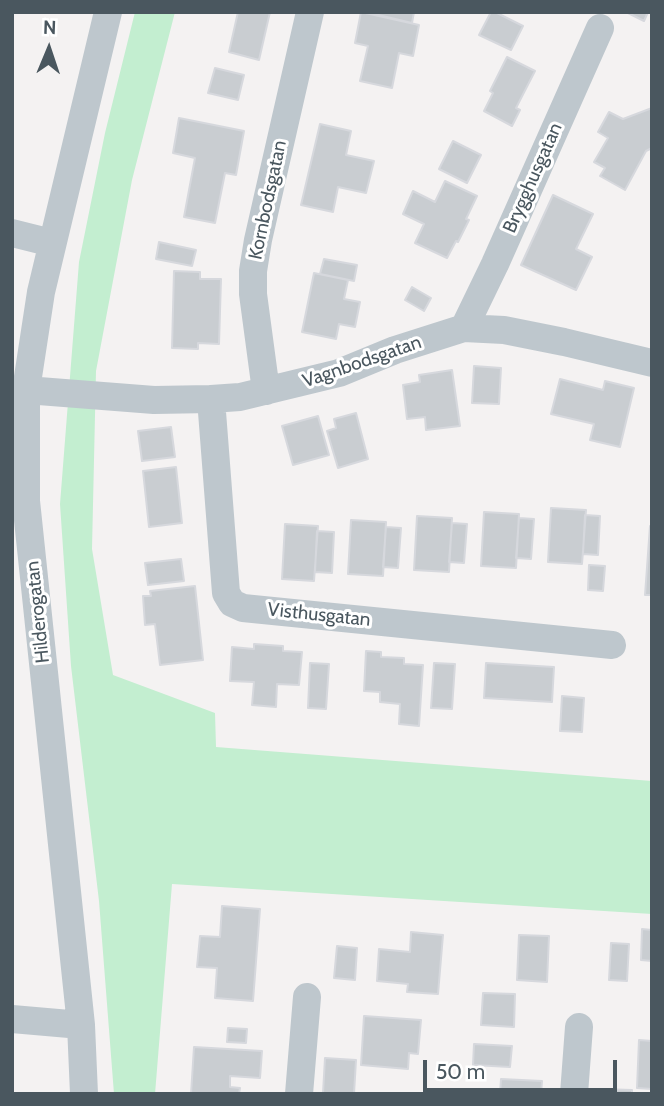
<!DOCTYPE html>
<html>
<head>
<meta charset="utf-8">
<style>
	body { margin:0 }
	#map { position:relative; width:664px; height:1106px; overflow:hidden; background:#f4f2f2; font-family:Cabin,sans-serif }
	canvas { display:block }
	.frame { position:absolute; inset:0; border:14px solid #4a575f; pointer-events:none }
	.north { position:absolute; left:14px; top:14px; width:70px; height:70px; -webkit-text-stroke:5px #fff; paint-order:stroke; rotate:2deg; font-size:19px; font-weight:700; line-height:28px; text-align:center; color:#4a575f }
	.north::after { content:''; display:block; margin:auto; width:24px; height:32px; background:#4a575f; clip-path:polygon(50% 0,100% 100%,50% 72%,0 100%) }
	.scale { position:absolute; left:423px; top:1060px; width:194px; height:32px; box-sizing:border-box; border:4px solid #4a575f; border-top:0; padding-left:9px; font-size:21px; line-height:24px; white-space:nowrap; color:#4a575f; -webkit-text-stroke:5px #fff; paint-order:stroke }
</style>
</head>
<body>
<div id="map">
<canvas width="664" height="1106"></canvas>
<div class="frame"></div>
<div class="north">N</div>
<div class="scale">50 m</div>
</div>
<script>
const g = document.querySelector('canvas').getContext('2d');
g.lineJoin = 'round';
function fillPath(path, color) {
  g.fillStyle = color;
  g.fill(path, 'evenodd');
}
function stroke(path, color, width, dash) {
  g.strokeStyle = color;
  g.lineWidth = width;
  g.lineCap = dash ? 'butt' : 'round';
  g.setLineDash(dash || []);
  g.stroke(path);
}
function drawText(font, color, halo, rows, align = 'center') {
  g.font = font + ' Cabin,sans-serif';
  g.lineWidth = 6;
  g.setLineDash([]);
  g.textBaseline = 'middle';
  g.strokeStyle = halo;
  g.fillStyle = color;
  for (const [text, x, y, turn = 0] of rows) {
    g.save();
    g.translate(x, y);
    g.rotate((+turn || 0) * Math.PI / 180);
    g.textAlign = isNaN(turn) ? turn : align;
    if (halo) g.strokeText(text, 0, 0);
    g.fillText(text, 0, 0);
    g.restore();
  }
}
fillPath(new Path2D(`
	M135,12H175L132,180L96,371L92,549L113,675L215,713L216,747L652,781V914L172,884L155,1094H114L99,901L71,666L60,504L79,262L105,133Z`), '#c3eed0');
const building = new Path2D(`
	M238,12H270L259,60L229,52Z
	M361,12L419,25L413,56L399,53L392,88L360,81L368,46L355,43Z
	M366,12H414L412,23Z
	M491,12H495L523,26L511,50L479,35Z
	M626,12H648L644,21Z
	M507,57L535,71L516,108L520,110L512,126L484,111L493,93L490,91Z
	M215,68L244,75L238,100L208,93Z
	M652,108V148L646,151L625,190L600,176L605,168L594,162L608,138L598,132L609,112L623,119Z
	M179,118L244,131L236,175L225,173L215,223L184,217L195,158L173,153Z
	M320,124L351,131L346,155L374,161L366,193L338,187L333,212L301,205Z
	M453,141L481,155L467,183L439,169Z
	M445,181L477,196L466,219L469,220L458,242L456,241L447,258L415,243L424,224L403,214L413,191L435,202Z
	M553,195L593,214L576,249L592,257L576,290L521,265Z
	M159,242L196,250L192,266L156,259Z
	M324,259L357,265L354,281L320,274Z
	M174,271L200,272V279H221L219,344L198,343V349L172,348Z
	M314,273L348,280L344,299L360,302L355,327L339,324L336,339L302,332Z
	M412,287L431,298L424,311L405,300Z
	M474,366L501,368L499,404L472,403Z
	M452,370L460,426L426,430L425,417L407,419L403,385L420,382L419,375Z
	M560,379L603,390L605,381L634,388L620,447L590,440L594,424L551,414Z
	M356,413L368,459L338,468L327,431L336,428L334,419Z
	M318,416L329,455L293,465L282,426Z
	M171,427L175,457L142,461L138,431Z
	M176,467L182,523L149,527L143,471Z
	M551,508L586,510L582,564L548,562Z
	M484,512L519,514L516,568L481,566Z
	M585,515L600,516L598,555L583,554Z
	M417,516L452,518L449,572L414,570Z
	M519,518L534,519L531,559L516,558Z
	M351,520L386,522L383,576L348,574Z
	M452,523L467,524L464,563L449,562Z
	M285,524L318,526L314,581L282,579Z
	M650,526H652V595H645Z
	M386,527L401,528L398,568L383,567Z
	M317,531L334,532L332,573L315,572Z
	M181,559L184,581L148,585L145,563Z
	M589,565L605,566L603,591L588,590Z
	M195,586L203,660L160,665L155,624L145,625L143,596H151L150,591Z
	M254,644L283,646V651L302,652L299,685L277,684L276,707L252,705L254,682L230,681L232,647L254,649Z
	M366,651L381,652V657L404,658V664L423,665L419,726L399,724L400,704L380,702V692L364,691Z
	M310,663L329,664L326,709L308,708Z
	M434,663L455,664L452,709L431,708Z
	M486,663L554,667L552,702L484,698Z
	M562,696L584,698L582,732L560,731Z
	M222,906L260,909L253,1001L215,998L217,968L197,967L200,936L220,937Z
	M642,929L652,930V961L641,960Z
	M411,932L443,935L438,994L407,992L408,984L377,981L379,949L410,952Z
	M519,935L549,936L547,982L517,980Z
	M611,943L629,944L627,981L609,980Z
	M337,946L357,948L355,980L334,978Z
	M483,993L515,994L514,1027L481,1025Z
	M364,1016L421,1020L418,1054L409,1053L408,1069L361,1065Z
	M228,1028L247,1029L246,1043L227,1042Z
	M639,1040L652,1041V1089L637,1088Z
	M474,1044L512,1046L510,1067L473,1065Z
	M194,1047L262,1051L260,1078L230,1076V1087L240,1088L239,1094H191Z
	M325,1058L356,1060L354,1094L323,1093Z
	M501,1079L542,1081L541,1094H500Z
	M602,1089L632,1090V1094H601Z`);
fillPath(building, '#c9cdd1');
stroke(building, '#d6d8dd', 2);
stroke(new Path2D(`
	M12,233L52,243
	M464,328L495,264L600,28
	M26,390L154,400L211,399L240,397L339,373L395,350L464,328L504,330L564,342L652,363
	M266,391L253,294V271L258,240L310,12
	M211,399L226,593L232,603L243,608L612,645
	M12,1019L81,1025
	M84,1094L81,1025L26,501V390L41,292L108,12
	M299,1094L307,997
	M574,1094L579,1027`), '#bec7cd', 28);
drawText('19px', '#4a575f', '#fff', [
	["Brygghusgatan",533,178,-66],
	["Kornbodsgatan",268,200,-78],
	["Vagnbodsgatan",362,362,-19],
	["Hilderogatan",38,612,-96],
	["Visthusgatan",319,615,6]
]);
</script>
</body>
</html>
